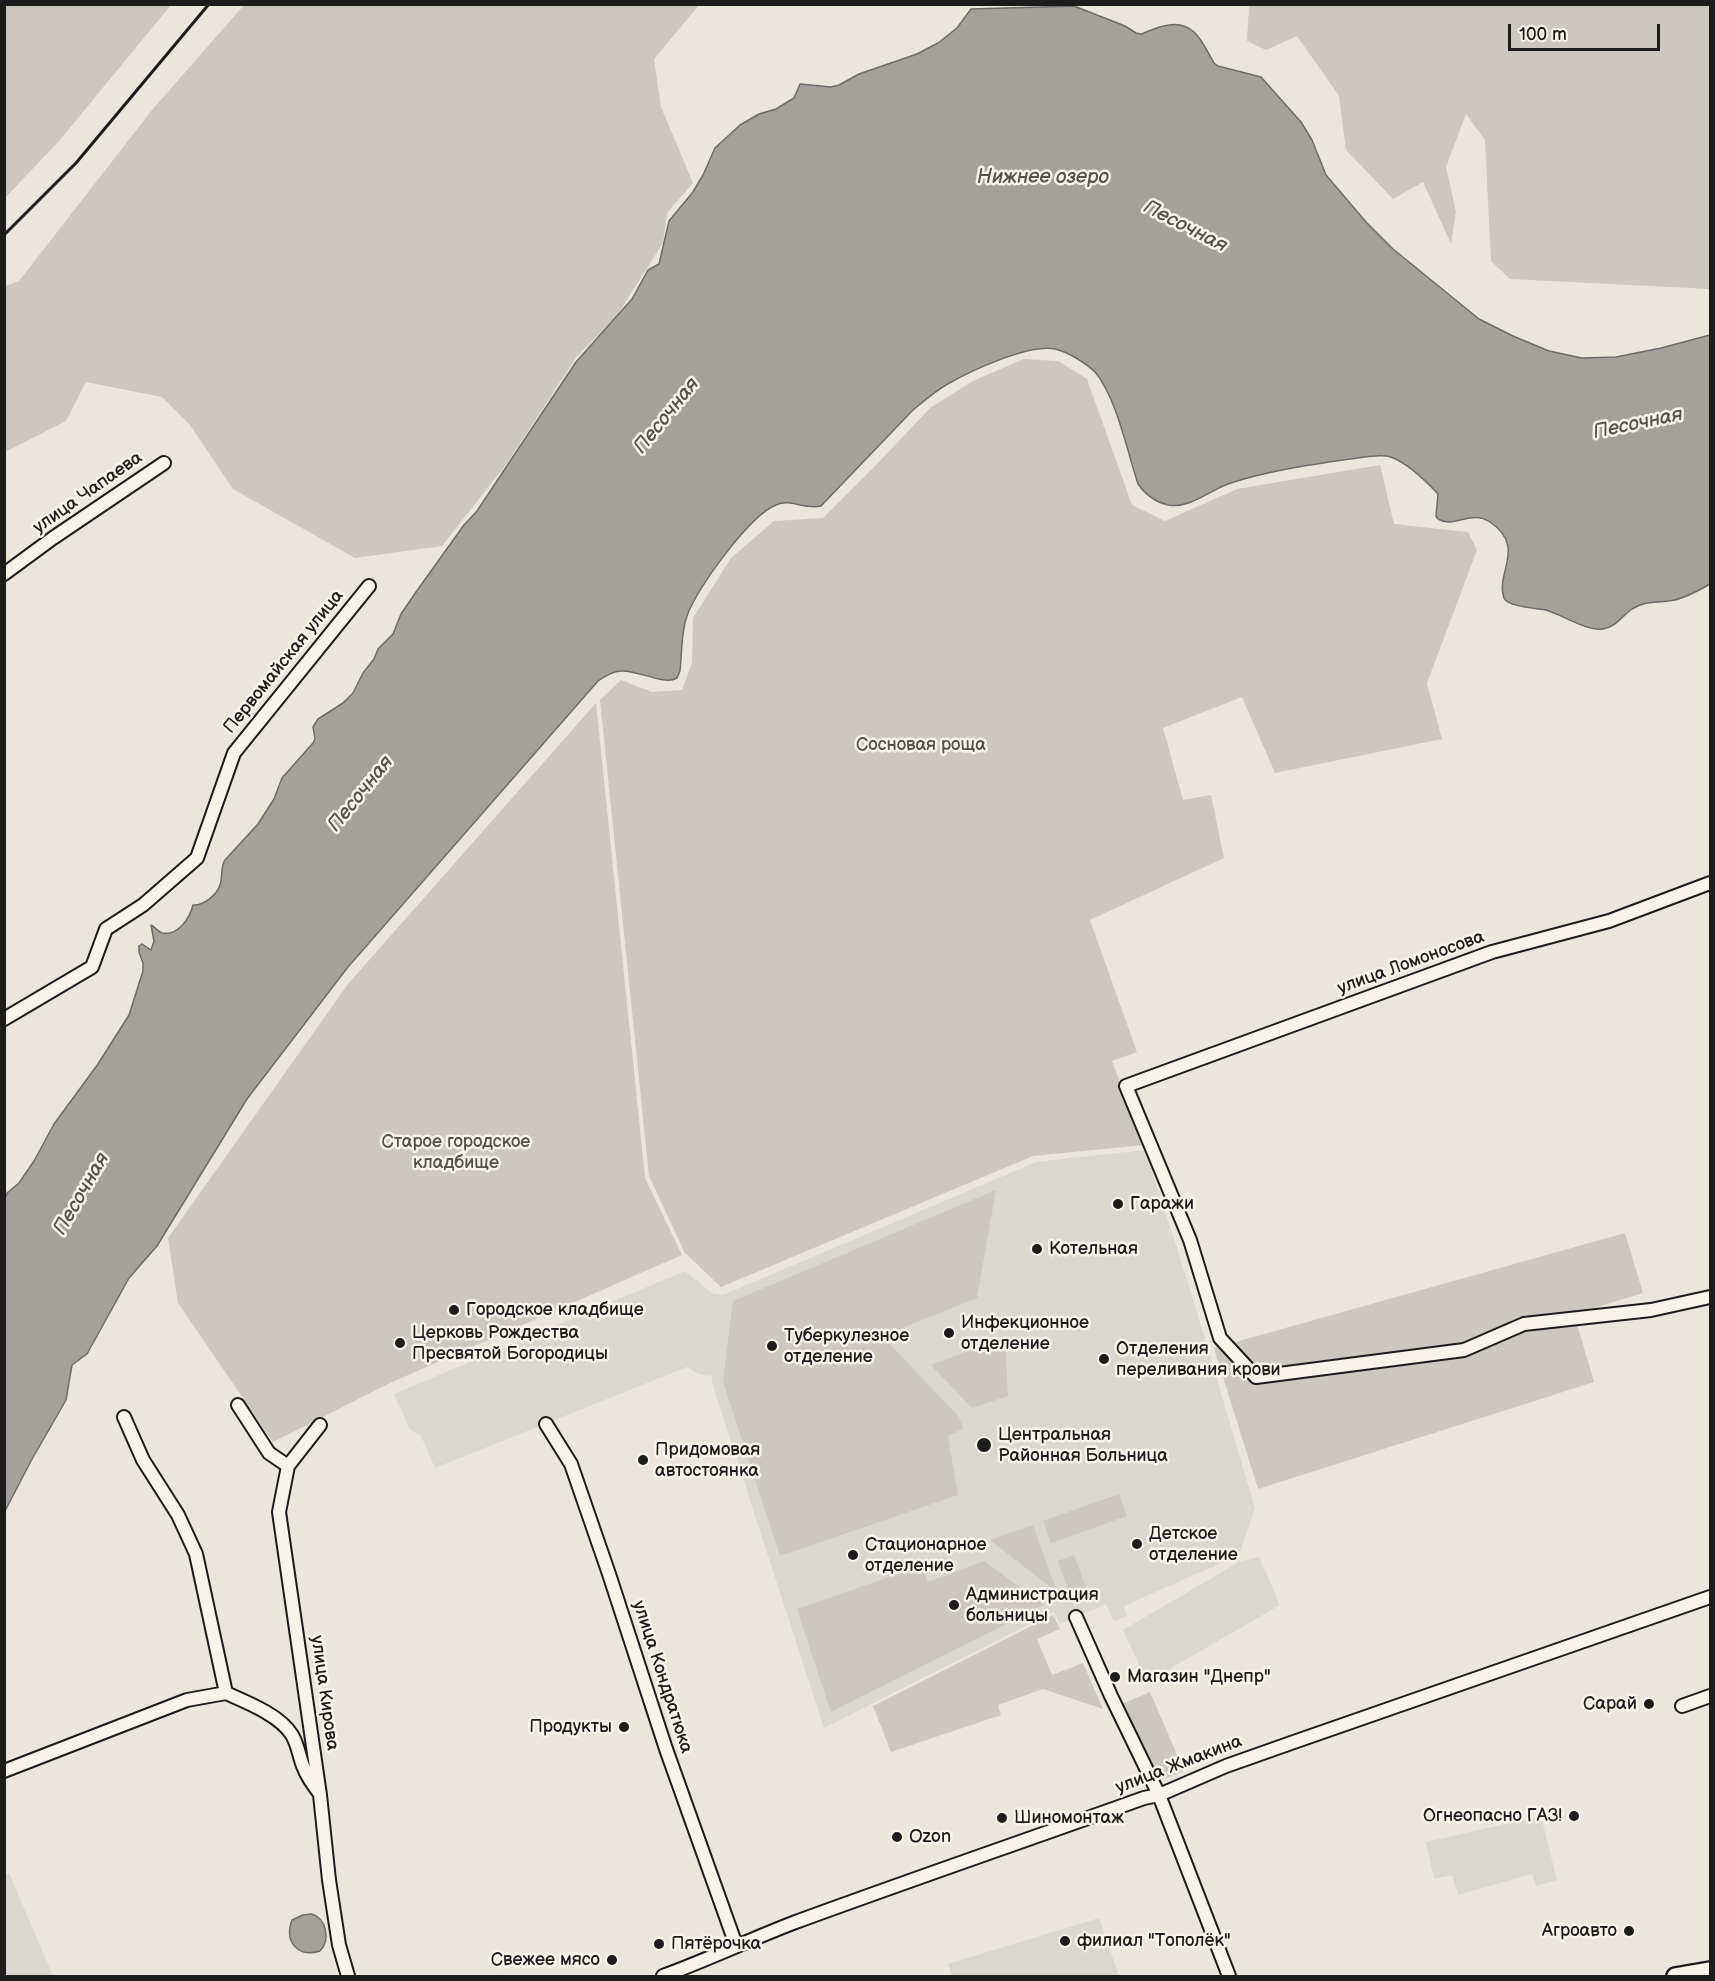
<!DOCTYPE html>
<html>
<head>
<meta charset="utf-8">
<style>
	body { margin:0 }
	#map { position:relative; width:1715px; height:1981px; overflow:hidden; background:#eae6dc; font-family:"Balsamiq Sans",sans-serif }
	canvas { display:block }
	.frame { position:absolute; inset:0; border:6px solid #1c1c1c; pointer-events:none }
	.scale { position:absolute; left:1508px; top:24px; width:152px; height:27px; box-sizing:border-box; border:3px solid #1c1c1c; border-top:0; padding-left:8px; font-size:18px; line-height:21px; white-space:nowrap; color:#1c1c1c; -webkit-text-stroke:4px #f7f3e8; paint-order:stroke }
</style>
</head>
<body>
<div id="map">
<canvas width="1715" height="1981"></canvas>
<div class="frame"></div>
<div class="scale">100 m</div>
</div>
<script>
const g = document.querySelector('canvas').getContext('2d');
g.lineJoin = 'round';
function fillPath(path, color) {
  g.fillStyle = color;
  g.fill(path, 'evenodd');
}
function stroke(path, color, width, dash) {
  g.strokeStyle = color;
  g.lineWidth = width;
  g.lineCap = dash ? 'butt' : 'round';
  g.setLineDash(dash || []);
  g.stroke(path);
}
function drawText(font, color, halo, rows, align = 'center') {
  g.font = font + ' "Balsamiq Sans",sans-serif';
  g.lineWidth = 5;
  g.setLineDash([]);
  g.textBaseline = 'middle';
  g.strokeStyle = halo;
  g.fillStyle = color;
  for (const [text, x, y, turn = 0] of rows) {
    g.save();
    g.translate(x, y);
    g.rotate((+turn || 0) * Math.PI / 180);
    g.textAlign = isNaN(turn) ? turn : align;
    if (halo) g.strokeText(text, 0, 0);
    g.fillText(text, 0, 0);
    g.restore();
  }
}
fillPath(new Path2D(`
	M1145,1150L1191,1292L1255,1508L1239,1555L1124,1606L1127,1616L1114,1621L1106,1604L1060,1624L1054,1612L824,1728L712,1383V1376L701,1375L687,1367L435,1468L421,1436L410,1430L394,1394L685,1271L712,1293L723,1295L1036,1162Z
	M1259,1557L1280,1605L1147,1682L1123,1630L1239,1562Z
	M1541,1816L1557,1880L1536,1886L1532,1874L1458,1895L1452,1875L1434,1879L1426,1842Z
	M9,1873L53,1976H5L4,1875Z
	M1099,1918L1119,1976H952L948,1964Z`), '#dad7ce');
fillPath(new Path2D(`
	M5,4L171,5L59,141L5,198Z
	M244,5H699L654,59L661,107L693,183L667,213L663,243L616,317L577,356L508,462L442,546L355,558L233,489L190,425L162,397L86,382L66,421L5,452V286L19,281L152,110Z
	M1249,5H1710V289L1510,279L1491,261L1485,140L1466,114L1446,167L1456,212L1451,244L1423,182L1393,199L1346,150L1339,96L1297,36L1266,50L1247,41Z
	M1024,359L1058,361L1087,379L1132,505L1165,521L1237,489L1380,465L1394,524L1468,532L1477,550L1427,683L1442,739L1275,773L1242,697L1163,728L1183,800L1211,795L1224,858L1090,920L1137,1052L1112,1061L1143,1145L1033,1156L721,1287L685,1253L649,1176L600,700L621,680L652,692L682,690L692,663L693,618L731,558L774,521L823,518L877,464L930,408L973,381Z
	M596,703L645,1178L682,1255L390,1383L273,1442L178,1303L168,1238L348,984Z
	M996,1190L977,1298L882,1336L959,1417L963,1429L948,1436L958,1495L780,1556L723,1382L733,1301Z
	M1625,1233L1643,1293L1574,1314L1594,1382L1258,1489L1214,1348Z
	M1005,1337L1008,1396L972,1408L931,1365Z
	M1119,1494L1127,1516L1051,1543L1043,1521Z
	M1033,1525L1057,1592L990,1540Z
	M1074,1555L1087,1590L1070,1596L1058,1561Z
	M984,1561L1044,1605L831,1712L797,1609L921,1566L928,1582Z
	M1053,1615L1060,1629L1037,1639L1052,1675L1083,1663L1103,1709L1043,1689L998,1705L1001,1715L891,1752L873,1706Z
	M1150,1692L1184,1771L1157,1782L1122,1704Z`), '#ccc8c0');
const water = new Path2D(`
	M1074,6L1125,26L1136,33L1141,34C1150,31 1159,26 1169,25C1195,21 1203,44 1214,63L1218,66L1261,77L1301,122L1312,140L1326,175L1366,222L1393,249L1479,319L1513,336L1549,351L1582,358L1616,357L1661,348L1710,335V584C1698,591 1682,600 1668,601C1655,603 1645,601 1632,609C1623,615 1615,628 1603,629C1586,631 1563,615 1546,610C1536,608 1508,607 1504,598C1495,573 1527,547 1490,522C1471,509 1454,529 1438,519L1436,516L1438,494C1425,480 1409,464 1391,457C1379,453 1362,458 1350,459C1309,465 1267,471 1228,484C1209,491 1189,509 1168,505C1155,502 1145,494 1138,484C1128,454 1116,396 1095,372C1086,363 1068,352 1055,349C1028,344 970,371 946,385C934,392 924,401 913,410L821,506C803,510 791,498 776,505C750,515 696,589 687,616C681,633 682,653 680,671L677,678C663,686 638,669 620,671C612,672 605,676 598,681L348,967L247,1099L157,1246L129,1278L87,1354L72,1365L66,1400L31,1461L5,1511V1199L7,1193L19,1183L34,1161L54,1124L98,1064L129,1015L143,971V963L139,952V946L142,944L151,950L154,941L151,925C154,926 157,931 162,933C179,936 190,917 193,905C203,906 217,895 220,885C223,876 220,868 225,860L258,824L274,799L282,778L313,743L315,739L313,727L318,719L343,703L353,693L363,673L374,659L378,649L393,634L401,614L416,592L464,525L477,511L576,362L632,299L648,270L659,264L669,221L693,192L703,175L715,148L740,125L759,114L776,109L794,98L800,84L831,87L839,85L859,74L917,54L938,43L957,28L971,9Z
	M311,1914C326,1917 331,1940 320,1951C298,1958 284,1942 292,1920L303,1915Z`);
fillPath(water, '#a3a19a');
stroke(water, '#6d6c68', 1.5);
const minor = new Path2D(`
	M4,574L53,538L164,463
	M1710,883L1609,921L1492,952L1126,1086L1190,1240L1220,1338L1256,1377L1464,1350L1524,1324L1651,1310L1710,1297
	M4,1019L92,967L106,929L143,905L197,858L234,753L369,586
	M238,1405L269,1453L288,1466
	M124,1417L143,1460L178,1515L196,1554L226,1693
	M546,1424L571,1464L609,1574L666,1749L736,1945
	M320,1425L288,1466L279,1512L320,1795L329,1880L339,1945L348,1976
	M1076,1617L1111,1696L1159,1795L1229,1976
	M226,1693C246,1702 280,1715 292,1735C298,1745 299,1756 303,1766C307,1777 313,1785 320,1794
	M1682,1706L1710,1696
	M4,1771L187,1700L226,1693
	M663,1976C707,1960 749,1940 793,1923C910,1880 1027,1840 1144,1798L1159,1795L1226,1766L1291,1743L1710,1597`);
const major = new Path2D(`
	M1675,1976L1710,1970`);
stroke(minor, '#1c1c1c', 16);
stroke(major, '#1c1c1c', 20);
stroke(minor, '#f7f3e8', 12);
stroke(major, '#f7f3e8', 15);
stroke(new Path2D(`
	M4,235L76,163L209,4`), '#1c1c1c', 3);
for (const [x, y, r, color] of [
	[1118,1204,6,"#1c1c1c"],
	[1037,1249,6,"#1c1c1c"],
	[454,1310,6,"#1c1c1c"],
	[949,1333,6,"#1c1c1c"],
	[400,1343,6,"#1c1c1c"],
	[772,1346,6,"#1c1c1c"],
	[1104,1359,6,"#1c1c1c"],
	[984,1445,8,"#1c1c1c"],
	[643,1460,6,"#1c1c1c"],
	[1137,1544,6,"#1c1c1c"],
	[853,1555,6,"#1c1c1c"],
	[954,1605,6,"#1c1c1c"],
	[1115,1677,6,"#1c1c1c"],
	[1649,1704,6,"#1c1c1c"],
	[624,1727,6,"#1c1c1c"],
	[1574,1816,6,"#1c1c1c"],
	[1002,1818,6,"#1c1c1c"],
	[897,1837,6,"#1c1c1c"],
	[1629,1931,6,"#1c1c1c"],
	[1065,1941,6,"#1c1c1c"],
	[659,1944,6,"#1c1c1c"],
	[612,1960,6,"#1c1c1c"]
]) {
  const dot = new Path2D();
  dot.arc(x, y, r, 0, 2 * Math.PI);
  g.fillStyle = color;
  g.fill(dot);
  stroke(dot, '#f7f3e8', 2);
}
drawText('18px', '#1c1c1c', '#f7f3e8', [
	["улица Чапаева",88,493,-35],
	["Первомайская улица",284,662,-51],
	["улица Ломоносова",1411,963,-20],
	["улица Кондратюка",662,1677,72],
	["улица Кирова",324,1693,82],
	["улица Жмакина",1179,1765,-21]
]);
drawText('18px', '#51504d', '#f7f3e8', [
	["Сосновая роща",921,745],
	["Старое городское",456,1142],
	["кладбище",456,1163]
]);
drawText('18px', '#1c1c1c', '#f7f3e8', [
	["Гаражи",1130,1204],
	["Котельная",1049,1249],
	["Городское кладбище",466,1310],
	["Инфекционное",961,1323],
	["отделение",961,1344],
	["Церковь Рождества",412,1333],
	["Пресвятой Богородицы",412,1354],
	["Туберкулезное",784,1336],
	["отделение",784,1357],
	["Отделения",1116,1349],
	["переливания крови",1116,1370],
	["Центральная",998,1435],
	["Районная Больница",998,1456],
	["Придомовая",655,1450],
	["автостоянка",655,1471],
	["Детское",1149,1534],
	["отделение",1149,1555],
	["Стационарное",865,1545],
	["отделение",865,1566],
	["Администрация",966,1595],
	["больницы",966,1616],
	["Магазин \"Днепр\"",1127,1677],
	["Сарай",1637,1704,"right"],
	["Продукты",612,1727,"right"],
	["Огнеопасно ГАЗ!",1562,1816,"right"],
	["Шиномонтаж",1014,1818],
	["Ozon",909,1837],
	["Агроавто",1617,1931,"right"],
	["филиал \"Тополёк\"",1077,1941],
	["Пятёрочка",671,1944],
	["Свежее мясо",600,1960,"right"]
], 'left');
drawText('italic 20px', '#52514e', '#f7f3e8', [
	["Нижнее озеро",1043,178],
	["Песочная",1185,227,27],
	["Песочная",667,416,-51],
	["Песочная",1638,424,-12],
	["Песочная",361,794,-51],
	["Песочная",82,1194,-60]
]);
</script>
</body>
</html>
